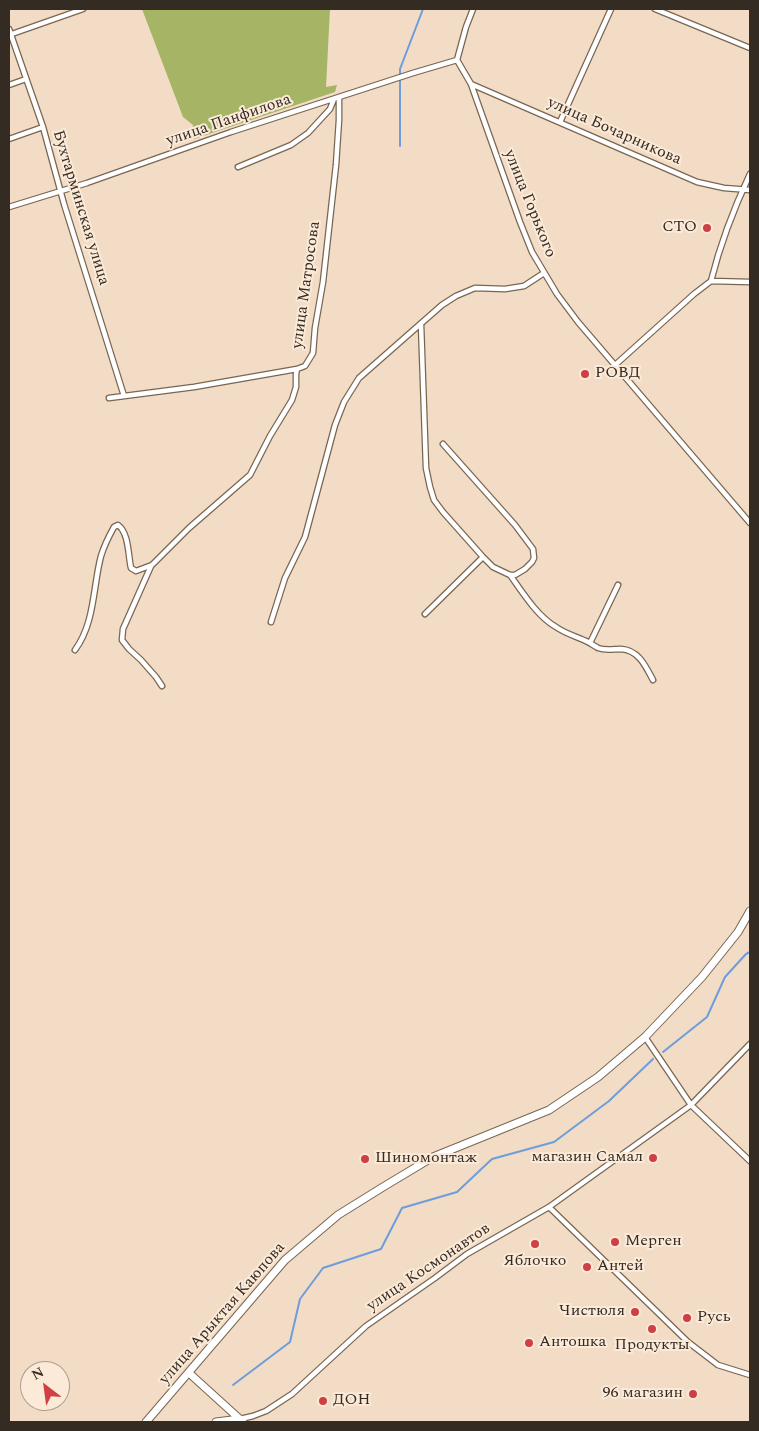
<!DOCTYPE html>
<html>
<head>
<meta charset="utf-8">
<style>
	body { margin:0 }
	#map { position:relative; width:759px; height:1431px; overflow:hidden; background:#f2dcc5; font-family:Spectral,serif }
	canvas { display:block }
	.frame { position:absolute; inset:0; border:10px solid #342b23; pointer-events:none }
	.north { position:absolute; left:20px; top:1361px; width:50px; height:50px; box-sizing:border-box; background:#fcead8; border:1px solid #ac9e90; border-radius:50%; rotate:330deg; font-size:14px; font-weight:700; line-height:20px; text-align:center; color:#342b23 }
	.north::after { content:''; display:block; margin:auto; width:18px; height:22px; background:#cf3f43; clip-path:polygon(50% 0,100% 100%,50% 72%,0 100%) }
</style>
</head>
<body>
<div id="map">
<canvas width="759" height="1431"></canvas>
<div class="frame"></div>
<div class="north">N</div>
</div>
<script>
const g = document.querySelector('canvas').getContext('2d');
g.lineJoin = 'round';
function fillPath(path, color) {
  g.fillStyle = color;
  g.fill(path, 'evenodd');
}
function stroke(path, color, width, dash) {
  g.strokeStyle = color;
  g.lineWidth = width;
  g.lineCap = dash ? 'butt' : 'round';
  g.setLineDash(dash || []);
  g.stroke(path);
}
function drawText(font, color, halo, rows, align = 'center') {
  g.font = font + ' Spectral,serif';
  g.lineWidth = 4;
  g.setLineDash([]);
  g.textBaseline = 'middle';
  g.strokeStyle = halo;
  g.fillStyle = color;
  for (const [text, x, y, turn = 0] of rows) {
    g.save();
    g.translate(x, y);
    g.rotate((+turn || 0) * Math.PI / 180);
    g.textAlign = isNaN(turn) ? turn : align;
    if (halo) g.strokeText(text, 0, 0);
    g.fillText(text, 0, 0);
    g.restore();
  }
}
fillPath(new Path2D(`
	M142,9H330L326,87L337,85L335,92L194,139L190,136L192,132L193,125L183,117Z`), '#a5b565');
stroke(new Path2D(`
	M400,146V69L423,9
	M663,1052L707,1017L725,977L746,954L750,952
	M233,1385L290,1342L300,1299L323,1268L381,1249L402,1208L457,1192L492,1159L554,1142L609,1101L653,1059`), '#6d9ddb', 2);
const street = new Path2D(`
	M473,9L466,27L457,60L471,84L520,222L532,252L557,294L578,322L750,523
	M655,9L750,48
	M9,29L43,127L64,204L124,396
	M9,35L83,9
	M471,84L697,182L724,188L750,190
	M9,85L26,79
	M560,122L611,9
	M9,139L43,127
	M238,167L291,145L308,133L330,109L334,99
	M9,207L87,183L231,132L413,73L457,60
	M711,281C720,245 734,208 750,174
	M421,324L426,468L430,487L434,500L443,512L483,557L493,567L510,575H515L525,569L532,562L534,558L533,549L515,525L443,444
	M614,366L694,294L711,281L750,282
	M109,398L194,387L297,369
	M151,566L123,629L122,640L129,649L141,660L156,677L162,686
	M510,575C523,593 537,616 556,627C566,634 578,637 588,642C591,644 595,646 598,648C606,651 613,649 621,649C639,650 646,667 653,680
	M425,614L483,557
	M271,622L285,578L305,537L335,425L344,402L359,378L442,305L456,296L475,288L505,289L524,286L544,273
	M590,643L618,585
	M75,650C95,623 93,586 101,556C104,546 109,536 114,527L118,525C129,533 128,555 131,568L136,571L152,565L189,528L250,475L270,436L292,400L296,387V374L297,369L305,366L313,353L315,328L323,282L336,165L339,120V98
	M645,1037L691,1105L750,1161
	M549,1207L688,1342L718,1365L750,1375
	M240,1419L253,1416L266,1411L292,1394L366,1326L435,1278L467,1254L549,1207L691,1105L750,1044`);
const secondary = new Path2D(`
	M189,1373L243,1422
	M146,1422L285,1260L338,1215L383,1187L433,1157L549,1110L598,1077L645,1037L702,977L738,932L750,911
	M216,1422L240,1419`);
stroke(street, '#796652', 7);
stroke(secondary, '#796652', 9);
stroke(street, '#fff', 4.5);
stroke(secondary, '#fff', 7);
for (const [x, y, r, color] of [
	[707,228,5,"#cf3f43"],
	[585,374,5,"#cf3f43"],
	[653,1158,5,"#cf3f43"],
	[365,1159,5,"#cf3f43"],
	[615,1242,5,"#cf3f43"],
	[535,1244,5,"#cf3f43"],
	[587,1267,5,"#cf3f43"],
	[635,1312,5,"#cf3f43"],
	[687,1318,5,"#cf3f43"],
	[652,1329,5,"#cf3f43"],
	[529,1343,5,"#cf3f43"],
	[693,1394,5,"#cf3f43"],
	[323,1401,5,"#cf3f43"]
]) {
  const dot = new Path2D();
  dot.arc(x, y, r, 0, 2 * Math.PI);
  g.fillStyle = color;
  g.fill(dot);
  stroke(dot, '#fcead8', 2);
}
drawText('16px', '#342b23', '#fcead8', [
	["улица Панфилова",229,121,-19],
	["улица Бочарникова",614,132,24],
	["улица Горького",529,204,68],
	["Бухтарминская улица",80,208,73],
	["улица Матросова",307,285,-82],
	["улица Космонавтов",429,1268,-34],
	["улица Арыктая Каюпова",223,1314,-49]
]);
drawText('16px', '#342b23', '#fcead8', [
	["СТО",697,228,"right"],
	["РОВД",595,374],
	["магазин Самал",643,1158,"right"],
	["Шиномонтаж",375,1159],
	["Мерген",625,1242],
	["Яблочко",535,1262,"center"],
	["Антей",597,1267],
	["Чистюля",625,1312,"right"],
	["Русь",697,1318],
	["Антошка",539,1343],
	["Продукты",652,1346,"center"],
	["96 магазин",683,1394,"right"],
	["ДОН",333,1401]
], 'left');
</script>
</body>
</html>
